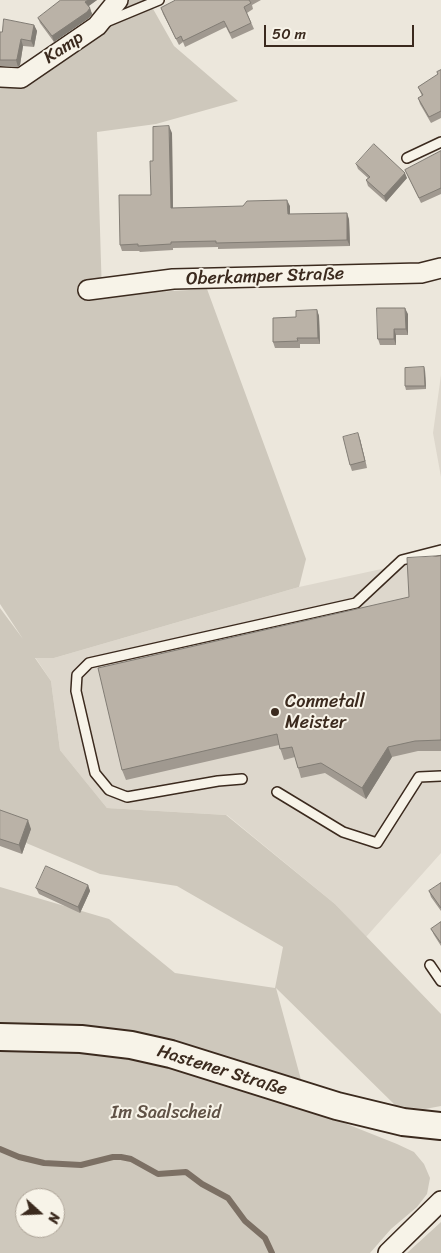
<!DOCTYPE html>
<html>
<head>
<meta charset="utf-8">
<style>
	body { margin:0 }
	#map { position:relative; width:441px; height:1253px; overflow:hidden; background:#ece7dc; font-family:Sriracha,sans-serif }
	canvas { display:block }
	.north { position:absolute; left:15px; top:1188px; width:50px; height:50px; box-sizing:border-box; background:#f7f3e8; border:1px solid #aca397; border-radius:50%; rotate:110deg; font-size:14px; font-weight:700; line-height:20px; text-align:center; color:#3b2a1e }
	.north::after { content:''; display:block; margin:auto; width:18px; height:22px; background:#3b2a1e; clip-path:polygon(50% 0,100% 100%,50% 72%,0 100%) }
	.scale { position:absolute; left:264px; top:25px; width:150px; height:22px; box-sizing:border-box; border:2px solid #3b2a1e; border-top:0; padding-left:6px; font-size:15px; line-height:18px; white-space:nowrap; color:#3b2a1e; -webkit-text-stroke:4px #f7f3e8; paint-order:stroke }
</style>
</head>
<body>
<div id="map">
<canvas width="441" height="1253"></canvas>
<div class="north">N</div>
<div class="scale">50 m</div>
</div>
<script>
const g = document.querySelector('canvas').getContext('2d');
g.lineJoin = 'round';
function fillPath(path, color) {
  g.fillStyle = color;
  g.fill(path, 'evenodd');
}
function stroke(path, color, width, dash) {
  g.strokeStyle = color;
  g.lineWidth = width;
  g.lineCap = dash ? 'butt' : 'round';
  g.setLineDash(dash || []);
  g.stroke(path);
}
function drawText(font, color, halo, rows, align = 'center') {
  g.font = font + ' Sriracha,sans-serif';
  g.lineWidth = 4;
  g.setLineDash([]);
  g.textBaseline = 'middle';
  g.strokeStyle = halo;
  g.fillStyle = color;
  for (const [text, x, y, turn = 0] of rows) {
    g.save();
    g.translate(x, y);
    g.rotate((+turn || 0) * Math.PI / 180);
    g.textAlign = isNaN(turn) ? turn : align;
    if (halo) g.strokeText(text, 0, 0);
    g.fillText(text, 0, 0);
    g.restore();
  }
}
fillPath(new Path2D(`
	M441,375V477L433,433Z
	M441,556V853L366,937L335,904L227,815L107,808L60,750L51,681L35,657L54,658L299,587Z`), '#ddd7cc');
fillPath(new Path2D(`
	M129,0H148L174,46L238,101L156,124L97,132L102,295L207,289L306,559L299,587L54,658H35L51,681L60,750L107,808L226,815L335,904L441,1014V1106L425,1109L396,1106L276,988L309,1109L397,1144L414,1152L424,1164L430,1178L427,1194L417,1207L391,1229L370,1253H0V887L109,919L175,973L275,988L283,947L177,886L100,874L0,832V608L23,639L0,604V82L44,71L110,26ZM25,1198H55V1228H25Z
	M441,1222V1253H407Z`), '#cec8bc');
stroke(new Path2D(`
	M0,1149L19,1157L44,1163L81,1165L113,1157H121L131,1159L158,1174L186,1172L202,1184L228,1198L245,1221L265,1238L272,1253`), '#7c7064', 6);
const lane = new Path2D(`
	M106,22L159,0
	M407,158L441,142
	M242,779L218,781L127,797L109,790L95,773L76,691L77,675L89,663L356,603L402,560L441,550
	M277,792L343,832L377,843L419,777L441,776
	M430,965L441,981`);
const street = new Path2D(`
	M0,77L21,78L97,26L118,0
	M88,290L173,279L421,273L441,268
	M388,1253L441,1201`);
const secondary = new Path2D(`
	M0,1037L81,1039L131,1045L171,1054L337,1106L403,1122L441,1126`);
stroke(lane, '#3b2a1e', 12);
stroke(street, '#3b2a1e', 22);
stroke(secondary, '#3b2a1e', 30);
stroke(lane, '#f7f3e8', 9);
stroke(street, '#f7f3e8', 19);
stroke(secondary, '#f7f3e8', 26);
fillPath(new Path2D(`
	M61,0H97L89,6L92,14L89,18L54,42L40,23L38,18Z
	M176,0H261L252,5L253,9L247,13L254,29L232,39L226,27L185,47L183,42L179,45L163,14L161,8Z
	M34,25L37,31L34,47L23,46L20,65L18,67L0,66V32H2Z
	M441,70V118L431,123L420,104L418,98L422,96L418,87L438,75L437,72Z
	M172,133L173,208L290,206V214L349,219L350,246L218,249V247L173,248V250L140,252L139,251H122L120,245L151,195L153,161Z
	M441,151V194L421,203L405,170Z
	M356,164L407,178L386,202L368,186L366,180L368,178L358,169Z
	M317,310L319,316L320,344H300V348H275L273,342L296,317Z
	M408,314V335H396V345H380L378,339Z
	M425,370L426,389L406,390L405,386Z
	M360,439L367,468L352,471L350,465Z
	M441,556V751H418L392,757L366,799L325,773L301,778L295,757L284,760L279,745L126,780L122,770L409,597Z
	M0,810L31,829L22,854L0,846Z
	M441,883V911L431,897L429,891Z
	M88,885L90,891L80,913L39,894L36,888Z
	M441,922V946L434,935L431,929Z`), '#a09990');
fillPath(new Path2D(`
	M88,0H97L87,7L85,2Z
	M90,8L92,14L89,18L54,42L52,36Z
	M34,25L37,31L34,47L31,41Z
	M21,39L23,46L20,65L18,67L16,60Z
	M169,126L172,133L173,214L171,208Z
	M405,173L407,178L386,202L384,196Z
	M287,200L290,206V220L288,214Z
	M347,213L349,219L350,246L347,240Z
	M405,308L408,314V335L406,329Z
	M317,310L319,316L320,344L318,338Z
	M394,329L396,335V345L394,339Z
	M424,367L425,370L426,389L425,386Z
	M358,433L360,439L367,468L365,461Z
	M388,747L392,757L366,799L362,788Z
	M28,820L31,829L22,854L19,845Z
	M88,885L90,891L80,913L78,907Z`), '#827d75');
const building = new Path2D(`
	M61,0H88L85,2L90,8L87,12L52,36L38,18Z
	M176,0H249L251,3L244,7L251,23L230,33L224,21L183,41L181,36L176,39L161,8Z
	M4,19L34,25L31,41L21,39L17,59L16,60H0V32H2Z
	M441,70V111L429,117L418,98L423,95L418,87L438,74L437,72Z
	M169,126L171,208L243,206L247,201L287,200L288,214L347,213V240L216,243V241L171,242V244L138,246V244L120,245L119,195H151L150,161H153V127Z
	M374,144L405,173L384,196L366,180L370,177L356,164Z
	M441,151V188L419,198L405,170Z
	M377,308H405L406,329H394V339H378Z
	M317,310L318,338H297L298,341L273,342V318L296,317V311Z
	M424,367L425,386H405V368Z
	M358,433L365,461L350,465L343,437Z
	M441,556V740L415,741L388,747L362,788L321,763L298,768L292,747L280,749L277,734L122,770L98,668L409,597L407,558Z
	M0,810L28,820L19,845L0,839Z
	M46,866L88,885L78,907L36,888Z
	M441,883V908L429,891Z
	M441,922V943L431,929Z`);
fillPath(building, '#bab2a7');
stroke(building, '#827d75', 1);
for (const [x, y, r, color] of [
	[275,712,5,"#3b2a1e"]
]) {
  const dot = new Path2D();
  dot.arc(x, y, r, 0, 2 * Math.PI);
  g.fillStyle = color;
  g.fill(dot);
  stroke(dot, '#f7f3e8', 2);
}
drawText('18px', '#3b2a1e', '#f7f3e8', [
	["Kamp",64,48,-34],
	["Oberkamper Straße",265,277,-2],
	["Hastener Straße",222,1071,17]
]);
drawText('18px', '#3b2a1e', '#f7f3e8', [
	["Conmetall",285,702],
	["Meister",285,723]
], 'left');
drawText('18px', '#605246', '#f7f3e8', [
	["Im Saalscheid",166,1113]
]);
</script>
</body>
</html>
